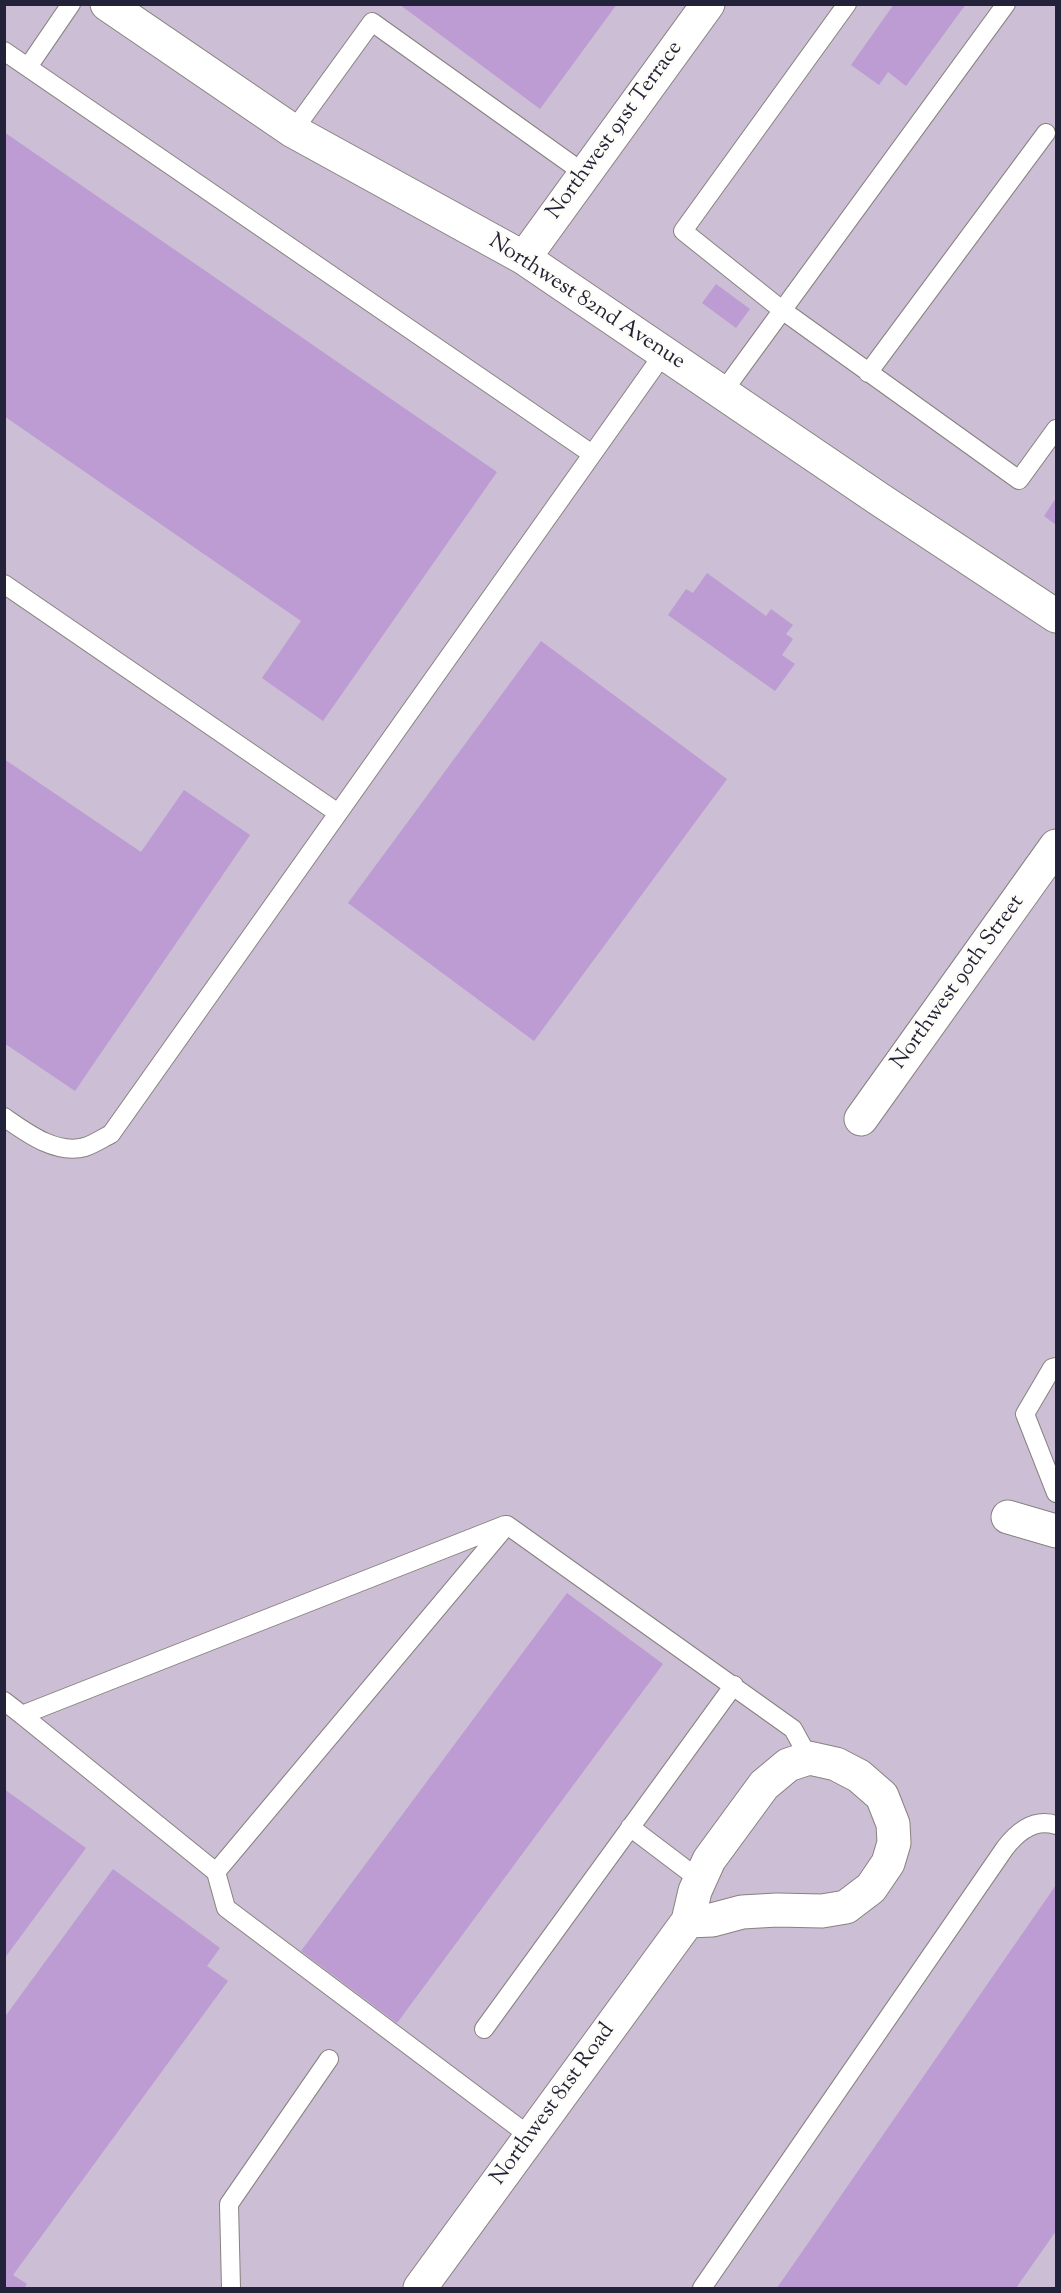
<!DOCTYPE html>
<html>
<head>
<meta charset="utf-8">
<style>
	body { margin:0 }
	#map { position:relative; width:1061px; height:2293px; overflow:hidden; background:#ede2c3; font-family:"Sorts Mill Goudy",serif }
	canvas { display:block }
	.frame { position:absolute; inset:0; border:6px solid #22223b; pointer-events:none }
</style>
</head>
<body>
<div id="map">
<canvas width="1061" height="2293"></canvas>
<div class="frame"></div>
</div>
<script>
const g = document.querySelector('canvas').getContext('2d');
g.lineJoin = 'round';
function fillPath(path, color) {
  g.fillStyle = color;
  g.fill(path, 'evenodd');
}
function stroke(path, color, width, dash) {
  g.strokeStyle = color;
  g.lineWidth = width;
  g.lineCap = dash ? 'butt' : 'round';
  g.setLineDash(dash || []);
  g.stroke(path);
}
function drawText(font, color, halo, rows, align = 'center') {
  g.font = font + ' "Sorts Mill Goudy",serif';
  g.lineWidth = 5;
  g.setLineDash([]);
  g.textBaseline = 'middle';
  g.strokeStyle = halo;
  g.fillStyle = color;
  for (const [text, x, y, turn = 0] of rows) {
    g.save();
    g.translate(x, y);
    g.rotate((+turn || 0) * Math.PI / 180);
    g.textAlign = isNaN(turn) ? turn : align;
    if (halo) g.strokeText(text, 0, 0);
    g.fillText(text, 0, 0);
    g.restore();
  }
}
fillPath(new Path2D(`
	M5,5H1056V2288H5Z`), '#ccbed4');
fillPath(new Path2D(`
	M399,4H617L540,109Z
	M894,4H966L906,86L888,72L879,85L851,65Z
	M4,132L497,472L323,721L262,678L301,621L4,416Z
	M716,284L750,309L736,328L702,303Z
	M1056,498V525L1044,516Z
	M707,573L766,616L771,609L793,625L786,634L793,639L782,655L795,664L775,691L668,615L686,589L693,593Z
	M541,641L727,779L534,1041L348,903Z
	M4,759L141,852L184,790L250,835L75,1091L4,1043Z
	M567,1593L663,1664L397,2023L301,1951Z
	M4,1789L86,1848L4,1959Z
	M113,1869L220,1948L207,1966L228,1981L13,2275L27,2284L24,2288H4V2018Z
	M1056,1885V2231L1016,2288H777Z`), '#bc9cd3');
const lane = new Path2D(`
	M847,4L683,231L782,310L1019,480L1056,429
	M4,51L592,454
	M28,67L71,4
	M293,131L372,22L585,174
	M868,373L1046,133
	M722,393L1006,4
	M4,584L338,813
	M4,1117C27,1133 56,1155 85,1147C94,1144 103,1138 111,1134L664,353
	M1056,1367L1052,1368L1025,1414L1056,1493
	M4,1701L22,1715L505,1525
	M22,1715L216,1872
	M630,1827L700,1880
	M484,2029L734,1685
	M531,2137L226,1908L216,1872L507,1525L793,1729L809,1758
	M231,2288L229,2204L329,2059
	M702,2288L1005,1848C1018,1831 1035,1818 1056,1825`);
const street = new Path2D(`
	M107,4L293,131L524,258L879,499L1056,616
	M524,258L708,4
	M861,1119L1056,846
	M1008,1517L1056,1531
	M420,2288L688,1921L695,1891L709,1860L764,1785L788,1765L809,1758L836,1764L859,1776L882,1796L893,1824L894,1843L888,1863L871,1888L846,1907L822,1911L777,1910L742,1912L712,1920L688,1921`);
stroke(lane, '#88827f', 20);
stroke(street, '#88827f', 35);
stroke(lane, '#fff', 18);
stroke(street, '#fff', 33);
drawText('22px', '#22223b', '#fdfcf7', [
	["Northwest 91st Terrace",616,131,-54],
	["Northwest 82nd Avenue",586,303,33],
	["Northwest 90th Street",959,983,-54],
	["Northwest 81st Road",554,2105,-54]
]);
</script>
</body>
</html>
